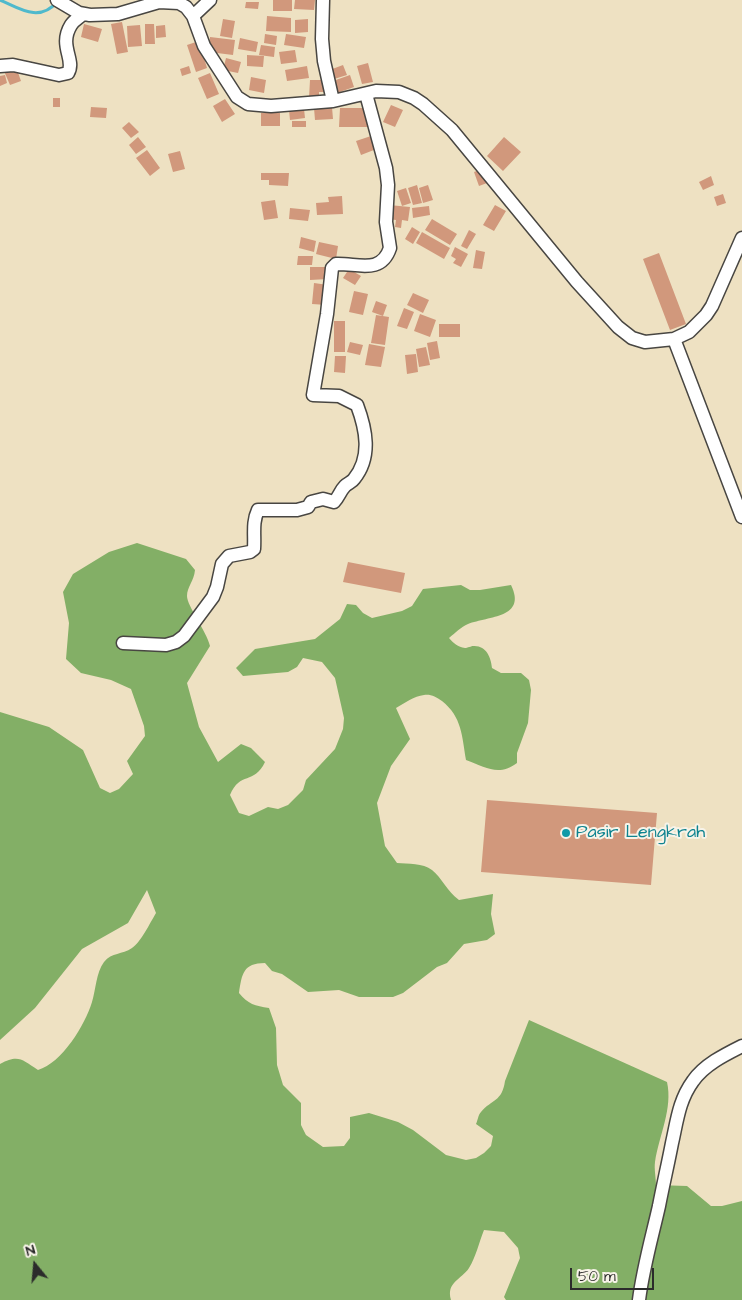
<!DOCTYPE html>
<html>
<head>
<meta charset="utf-8">
<style>
	body { margin:0 }
	#map { position:relative; width:742px; height:1300px; overflow:hidden; background:#eee1c2; font-family:"Architects Daughter",sans-serif }
	canvas { display:block }
	.north { position:absolute; left:10px; top:1240px; width:50px; height:50px; -webkit-text-stroke:4px #f7f3e8; paint-order:stroke; rotate:343deg; font-size:14px; font-weight:700; line-height:20px; text-align:center; color:#2b2b2b }
	.north::after { content:''; display:block; margin:auto; width:18px; height:22px; background:#2b2b2b; clip-path:polygon(50% 0,100% 100%,50% 72%,0 100%) }
	.scale { position:absolute; left:570px; top:1268px; width:84px; height:22px; box-sizing:border-box; border:2px solid #2b2b2b; border-top:0; padding-left:6px; font-size:15px; line-height:18px; white-space:nowrap; color:#2b2b2b; -webkit-text-stroke:4px #f7f3e8; paint-order:stroke }
</style>
</head>
<body>
<div id="map">
<canvas width="742" height="1300"></canvas>
<div class="north">N</div>
<div class="scale">50 m</div>
</div>
<script>
const g = document.querySelector('canvas').getContext('2d');
g.lineJoin = 'round';
function fillPath(path, color) {
  g.fillStyle = color;
  g.fill(path, 'evenodd');
}
function stroke(path, color, width, dash) {
  g.strokeStyle = color;
  g.lineWidth = width;
  g.lineCap = dash ? 'butt' : 'round';
  g.setLineDash(dash || []);
  g.stroke(path);
}
function drawText(font, color, halo, rows, align = 'center') {
  g.font = font + ' "Architects Daughter",sans-serif';
  g.lineWidth = 4;
  g.setLineDash([]);
  g.textBaseline = 'middle';
  g.strokeStyle = halo;
  g.fillStyle = color;
  for (const [text, x, y, turn = 0] of rows) {
    g.save();
    g.translate(x, y);
    g.rotate((+turn || 0) * Math.PI / 180);
    g.textAlign = isNaN(turn) ? turn : align;
    if (halo) g.strokeText(text, 0, 0);
    g.fillText(text, 0, 0);
    g.restore();
  }
}
fillPath(new Path2D(`
	M137,543L186,559L195,570C194,581 187,587 187,596C187,606 207,632 210,646L187,683L199,727L218,762L241,744L251,748L265,762C254,785 240,771 230,795L239,813L249,816L268,807L278,809L288,805L303,790L306,780L335,749L343,729L344,718L335,678L322,662L303,658L297,667L288,672L243,676L236,668L255,649L315,639L340,619L347,604L356,605L363,613L372,618L402,611L412,606L423,589L461,585L470,590H480L511,585C527,618 489,616 468,624C461,627 455,633 449,638C453,643 458,647 465,648C467,648 472,646 473,646C486,645 491,657 492,668L501,673H521L529,680L531,690L528,723L517,753V763C498,777 486,767 466,760C462,736 462,717 442,701C436,697 431,694 424,695C414,696 405,703 396,708L410,739L391,766L377,803L385,846L397,863C408,864 423,863 432,870C442,878 447,891 459,900L493,894L491,914L495,934L487,940L464,944L447,963L437,967L403,993L393,997H359L339,990L308,992L282,974L272,971L265,963C243,963 242,974 239,993C248,1004 255,1006 269,1008L276,1028L277,1065L283,1085L301,1103V1125L306,1135L323,1147L344,1146L350,1138V1117L369,1113L398,1122L413,1130L446,1155L466,1160L476,1158L484,1153L491,1146L493,1136L476,1124C478,1120 478,1115 481,1112C492,1099 502,1102 505,1081L529,1020L667,1082C673,1109 659,1135 655,1162C654,1169 656,1178 656,1185L687,1186L711,1206H722L742,1201V1300H506L504,1297L520,1258L518,1248L504,1232L484,1230C479,1242 476,1257 469,1268C461,1280 446,1282 451,1300H0V1064C19,1054 22,1060 38,1070C62,1063 85,1025 92,1002C96,989 96,973 104,962C112,952 122,955 132,948C141,942 150,923 156,913L147,890L128,923L82,949L35,1008L0,1040V712L49,727L83,750L100,788L110,793L119,789L133,774L127,761L145,736L144,726L131,689L111,680L81,673L66,659L69,623L63,592L73,574L109,552Z`), '#83af66');
stroke(new Path2D(`
	M0,0C19,8 39,23 57,2`), '#4fb9cc', 3);
fillPath(new Path2D(`
	M273,0H292V11H273Z
	M295,0H315L314,10L294,9Z
	M246,2H259L258,9L245,8Z
	M267,16L291,18V32L266,31Z
	M223,19L235,21L232,38L220,36Z
	M308,19V32L295,33V20Z
	M122,22L128,52L117,54L111,24Z
	M84,24L102,29L98,42L81,37Z
	M145,24H154L155,44H145Z
	M140,25L142,46L128,47L127,26Z
	M165,25L166,37L156,38V26Z
	M265,34L277,36L276,45L264,43Z
	M286,34L306,37L304,48L284,45Z
	M210,37L235,40L233,55L209,52Z
	M240,38L258,42L256,52L238,49Z
	M199,41L207,68L196,72L187,45Z
	M261,45L275,47L274,57L259,55Z
	M295,50L297,62L281,64L279,52Z
	M247,55L264,56L263,67L247,66Z
	M226,58L241,62L238,73L223,70Z
	M368,63L373,82L362,84L357,66Z
	M343,65L347,75L331,80L327,71Z
	M189,66L191,73L182,76L180,69Z
	M307,66L309,78L287,81L285,70Z
	M16,67L21,81L10,85L4,71Z
	M210,73L219,94L207,99L198,78Z
	M5,75L7,83L0,86V76Z
	M350,75L354,87L334,94L333,81Z
	M251,77L266,80L264,93L249,90Z
	M310,80H326L325,92H319V98H309Z
	M53,98H60V107H53Z
	M225,99L235,114L222,122L213,106Z
	M391,105L403,110L395,127L383,122Z
	M91,107L107,108L106,118L90,117Z
	M332,107L333,119L315,120L314,108Z
	M340,108H369L368,127H339Z
	M304,109L305,118L290,120L289,110Z
	M261,113H280V126H261Z
	M292,121H306V127H292Z
	M129,122L139,132L131,138L122,128Z
	M374,135L379,148L361,155L356,141Z
	M138,137L146,147L136,154L129,145Z
	M504,137L521,152L503,171L487,156Z
	M147,150L160,168L150,176L136,158Z
	M180,151L185,169L173,172L168,154Z
	M482,169L487,183L479,186L474,172Z
	M261,173H289L288,186L269,185V180H261Z
	M711,176L714,185L703,190L699,182Z
	M417,185L422,203L413,205L408,188Z
	M428,185L433,200L423,203L419,188Z
	M406,188L411,203L402,206L397,191Z
	M723,194L726,203L717,206L714,197Z
	M342,196L343,214L317,215L316,203L329,202L328,197Z
	M275,200L278,218L264,220L261,202Z
	M389,205L410,207L408,221L402,220L401,228L395,227L396,220L388,219Z
	M495,205L506,211L494,231L483,225Z
	M429,206L430,215L413,218L412,208Z
	M290,208L310,210L308,221L289,219Z
	M432,219L457,234L450,245L425,230Z
	M412,227L420,232L413,244L405,239Z
	M469,230L476,234L467,249L461,246Z
	M422,232L450,248L444,259L416,243Z
	M301,237L316,241L314,252L299,248Z
	M319,242L338,246L336,259L316,254Z
	M455,247L468,254L461,267L453,263L456,259L451,256Z
	M476,250L485,252L482,269L473,268Z
	M659,253L686,324L670,330L643,259Z
	M298,256H313L312,265H297Z
	M310,267H328V279L310,280Z
	M349,269L361,276L355,285L343,278Z
	M314,283L328,285L327,305L312,304Z
	M354,291L368,294L363,315L349,312Z
	M413,293L429,300L423,313L407,305Z
	M376,301L387,305L383,316L372,312Z
	M404,308L414,312L407,329L397,326Z
	M420,314L436,320L430,337L414,331Z
	M376,315L389,317L385,345L371,343Z
	M334,321H345V352H334Z
	M439,324H460V337H439Z
	M437,341L440,358L430,360L427,343Z
	M350,342L363,345L360,355L347,352Z
	M369,344L385,347L381,367L365,365Z
	M426,347L430,365L419,367L416,349Z
	M416,354L418,372L407,374L405,355Z
	M335,356H346L345,373L334,372Z
	M348,562L405,573L401,593L343,582Z
	M487,800L657,813L651,885L481,872Z`), '#d1987c');
const minor = new Path2D(`
	M57,0L79,13L90,15L118,14L159,2L179,3L186,7L193,16L204,46L237,97L248,104L271,106L333,101L376,91L399,92L414,98L423,104L452,130L577,282L618,327L632,338L645,342L674,339L689,332L706,315L712,306L742,238
	M323,0L322,39L324,61L333,101
	M193,16L210,0
	M0,66L13,65L59,75L68,73C76,60 58,46 71,25C74,20 79,18 83,14
	M674,339L742,517
	M123,643L166,645L176,642L184,636L213,597L217,587L222,564L229,556L250,552L254,549C255,534 252,523 258,510H297L308,507L311,502L323,499L334,502C339,497 340,491 345,486C348,483 352,482 354,479C372,457 366,429 357,405L339,396L313,395L327,314L332,268L336,264C357,263 381,275 390,248L386,222L388,185L386,168L366,94
	M639,1300C643,1268 652,1237 659,1206C663,1185 668,1164 672,1143C677,1121 679,1100 693,1081C704,1065 724,1055 742,1046`);
stroke(minor, '#484642', 15);
stroke(minor, '#fff', 12);
for (const [x, y, r, color] of [
	[566,833,5,"#0f9aa8"]
]) {
  const dot = new Path2D();
  dot.arc(x, y, r, 0, 2 * Math.PI);
  g.fillStyle = color;
  g.fill(dot);
  stroke(dot, '#f7f3e8', 2);
}
drawText('18px', '#0d838f', '#f7f3e8', [
	["Pasir Lengkrah",576,833]
], 'left');
</script>
</body>
</html>
